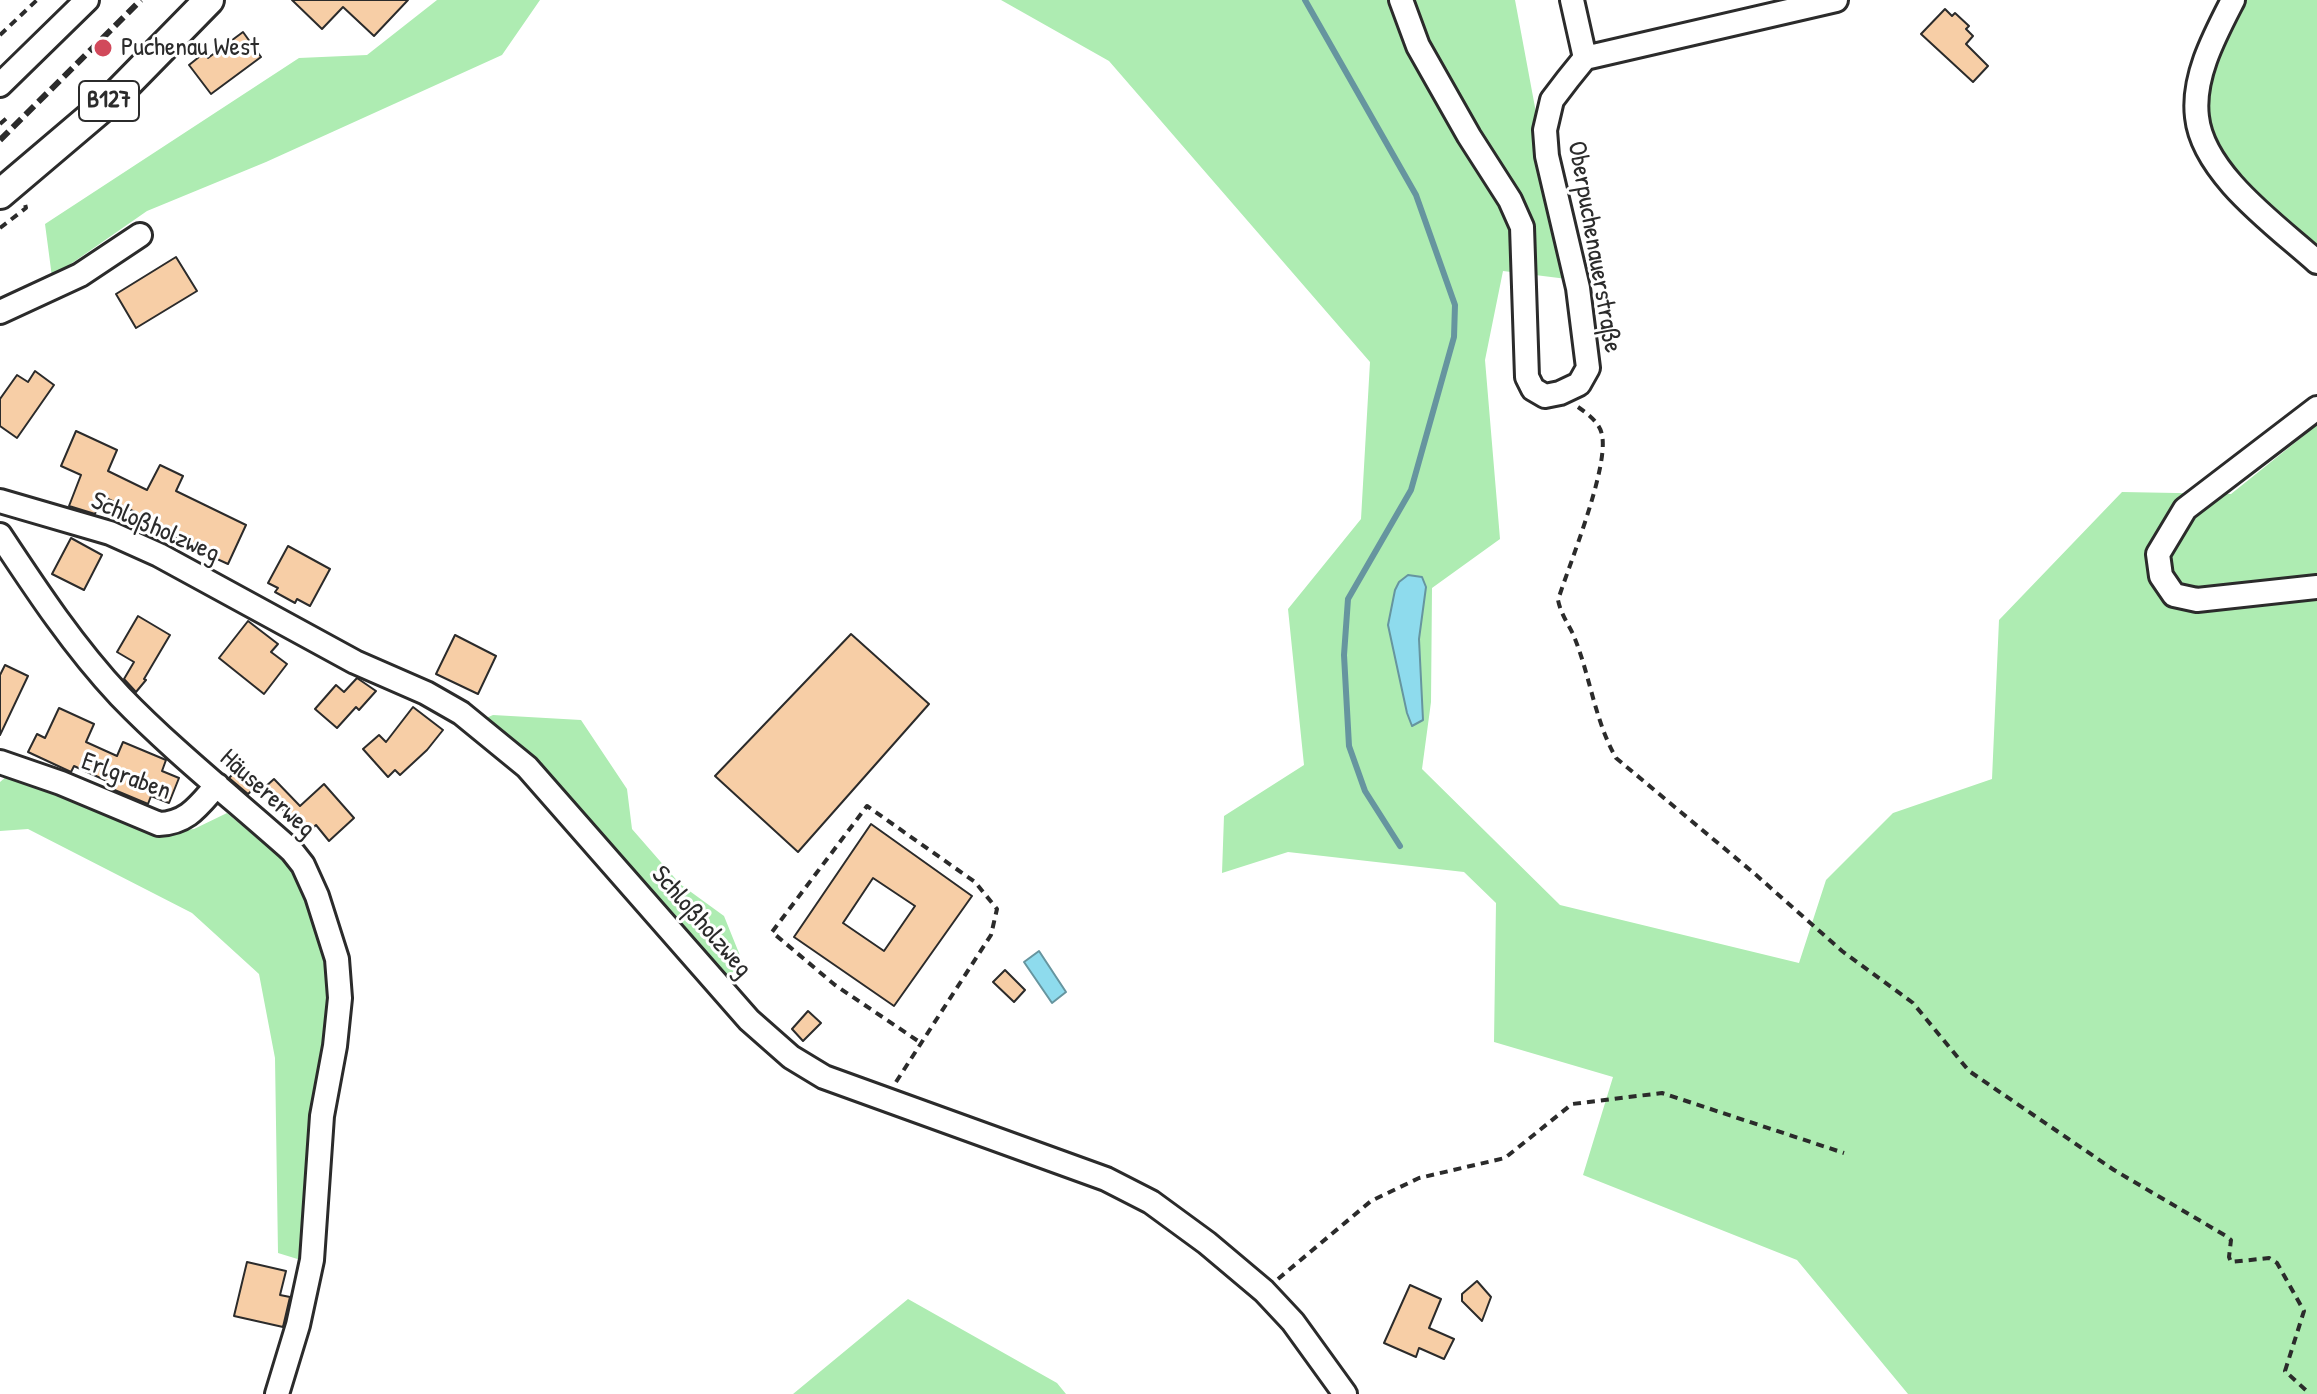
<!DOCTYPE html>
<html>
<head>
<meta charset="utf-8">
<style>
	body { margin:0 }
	canvas { display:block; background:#fff }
</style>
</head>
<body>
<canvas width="2317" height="1394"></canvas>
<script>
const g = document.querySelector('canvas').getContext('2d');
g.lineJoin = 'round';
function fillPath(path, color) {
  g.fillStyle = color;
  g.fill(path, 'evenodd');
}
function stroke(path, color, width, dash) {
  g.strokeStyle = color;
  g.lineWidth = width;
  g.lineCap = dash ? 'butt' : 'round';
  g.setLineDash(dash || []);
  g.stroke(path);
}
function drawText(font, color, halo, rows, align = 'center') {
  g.font = font + ' "Patrick Hand",sans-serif';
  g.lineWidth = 6;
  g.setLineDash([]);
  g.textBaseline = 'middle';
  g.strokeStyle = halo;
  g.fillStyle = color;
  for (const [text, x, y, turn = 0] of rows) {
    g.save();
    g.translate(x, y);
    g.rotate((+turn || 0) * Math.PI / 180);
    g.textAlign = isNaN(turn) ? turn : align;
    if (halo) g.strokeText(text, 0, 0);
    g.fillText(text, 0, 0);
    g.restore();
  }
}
fillPath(new Path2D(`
	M437,0H540L502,55L266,162L147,211L52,277L45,224L299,58L367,55Z
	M1001,0H1515L1567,279L1503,271L1485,360L1500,539L1432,588L1431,702L1422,769L1560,905L1799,963L1826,880L1893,813L1992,779L1999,620L2122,492L2231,494L2317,425V1394H1908L1797,1260L1583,1175L1613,1077L1494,1042L1496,903L1464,872L1288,852L1222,873L1224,816L1304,765L1288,609L1361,519L1370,362L1109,61Z
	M2244,0H2317V246C2290,221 2218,162 2211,128C2201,86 2223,35 2244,0Z
	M493,715L581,720L627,789L632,829L680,884L724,916L743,963L724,980L479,721Z
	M7,776L157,833L194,829L227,813L295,870L329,961L332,1005L304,1261L278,1253L275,1058L259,974L192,913L28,829L0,831V782Z
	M908,1299L1057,1383L1066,1394H793Z`), '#aeecb2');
const water = new Path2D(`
	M1408,575L1422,577L1426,587L1419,639L1423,720L1412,726L1407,713L1388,625L1395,590L1399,582Z
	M1039,951L1066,992L1052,1003L1024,962Z`);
fillPath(water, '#8edbed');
stroke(water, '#66959f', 2);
stroke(new Path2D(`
	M1305,0L1416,195L1455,305L1454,337L1411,490L1348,599L1344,655L1349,746L1365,791L1400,846`), '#66959f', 6);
const building = new Path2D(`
	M292,0H408L374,36L343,7L322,29Z
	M1945,9L1952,16L1955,13L1969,26L1966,29L1973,36L1966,44L1988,66L1973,82L1921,34Z
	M243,32L261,57L211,94L189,65L204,53L208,58Z
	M176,257L197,291L136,328L116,294Z
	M35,371L54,385L17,438L0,426V399L17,375L28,382Z
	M76,431L117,450L108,471L147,490L160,465L183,476L176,491L246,525L228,564L180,542L181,539L135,517L137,513L102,496L95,514L69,506L81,475L61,466Z
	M71,538L102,555L84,590L52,574Z
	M288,546L330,569L310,606L297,599L295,603L275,592L278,588L268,583Z
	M138,616L170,635L144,679L146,680L136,692L124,679L134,662L117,652Z
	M248,621L278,644L271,652L287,664L264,694L219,658Z
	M851,634L929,704L798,852L715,776Z
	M455,635L496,656L478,694L436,674Z
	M5,665L28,676L0,735V675Z
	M357,678L376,691L359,710L356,707L337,728L315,709L336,685L344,692Z
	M413,707L443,730L427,750L400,775L395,770L388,777L363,749L379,735L386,742Z
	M59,708L94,724L86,742L117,756L123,742L166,760L162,771L179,778L169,803L151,796L148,804L105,786L107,781L74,766L71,772L28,752L37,734L45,738Z
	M241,766L259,784L248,794L229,778Z
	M274,779L300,806L324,784L354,818L329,841L316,825L305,835L264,788Z
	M871,824L972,896L894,1006L794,937ZM873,878L915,906L884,951L843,923Z
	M1005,970L1025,990L1014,1002L993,982Z
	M808,1011L821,1023L803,1041L792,1029Z
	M247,1262L286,1271L280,1295L290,1297L283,1327L234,1316Z
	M1477,1281L1491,1297L1482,1321L1462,1301V1294Z
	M1410,1285L1441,1299L1429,1328L1454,1339L1444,1359L1419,1348L1416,1357L1384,1343Z`);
fillPath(building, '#f7cea6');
stroke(building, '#2b2b2b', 2);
const minor = new Path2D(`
	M1401,0L1418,46L1469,136L1510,200L1522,227L1527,377L1533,389L1545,396L1560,393L1579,384L1588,368L1578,288L1547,156L1545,130L1552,100L1568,79L1585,58L1836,0
	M1572,0L1585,58
	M2233,0C2215,35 2192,77 2197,117C2203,174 2277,226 2317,262
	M0,85L87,0
	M0,312L80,275L140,235
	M2317,408L2185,509L2158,554L2161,576L2174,595L2197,600L2317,587
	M0,501L110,533L159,555L355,662L426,693L461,713L527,767L749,1020L791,1057L824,1077L1106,1179L1151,1202L1207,1243L1264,1291L1293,1322L1345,1394
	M0,535C37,591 74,647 120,696C173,751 235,800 292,851L303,865L317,896L337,959L340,998L335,1046L322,1116L312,1260L298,1325L277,1394
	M0,762L61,783L159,824C188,823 199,805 217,785`);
const major = new Path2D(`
	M0,194L112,99L209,0`);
stroke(minor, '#2b2b2b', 28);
stroke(major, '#2b2b2b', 34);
stroke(new Path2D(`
	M0,35L37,0
	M0,124L10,115
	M0,228L26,208L25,204
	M1578,407C1588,414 1600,423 1602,435C1609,468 1569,565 1558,600C1561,614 1567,622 1573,634C1590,674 1594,719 1616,758L1755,874L1842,951L1913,1003L1969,1071L2114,1170L2226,1236L2231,1240L2229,1257L2231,1262L2269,1258L2277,1263L2304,1311L2285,1371L2310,1394
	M896,1082L991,935L997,909L975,882L867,806L772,932L835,985L921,1043
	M1278,1279L1371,1201L1419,1178L1505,1158L1572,1104L1662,1093L1844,1153`), '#2b2b2b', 4, [8, 6]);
stroke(minor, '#fff', 22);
stroke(major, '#fff', 28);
stroke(new Path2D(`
	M0,140L141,0`), '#2b2b2b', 6, [12, 6]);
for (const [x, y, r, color] of [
	[103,48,10,"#d1495b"]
]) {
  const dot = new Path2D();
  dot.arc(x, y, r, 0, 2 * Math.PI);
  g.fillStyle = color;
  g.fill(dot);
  stroke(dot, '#fff', 3);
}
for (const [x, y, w] of [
	[109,101,60]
]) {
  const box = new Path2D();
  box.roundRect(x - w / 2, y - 20, w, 40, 6);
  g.fillStyle = '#fff';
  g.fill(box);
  stroke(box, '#2b2b2b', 2);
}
drawText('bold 24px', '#2b2b2b', null, [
	["B127",109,101]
]);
drawText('26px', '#2b2b2b', '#fff', [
	["Puchenau West",121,48]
], 'left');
drawText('26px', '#2b2b2b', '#fff', [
	["Oberpuchenauerstraße",1594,247,80],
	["Schloßholzweg",155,528,24],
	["Erlgraben",126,777,20],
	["Häusererweg",267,794,42],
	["Schloßholzweg",701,922,49]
]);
</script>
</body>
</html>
